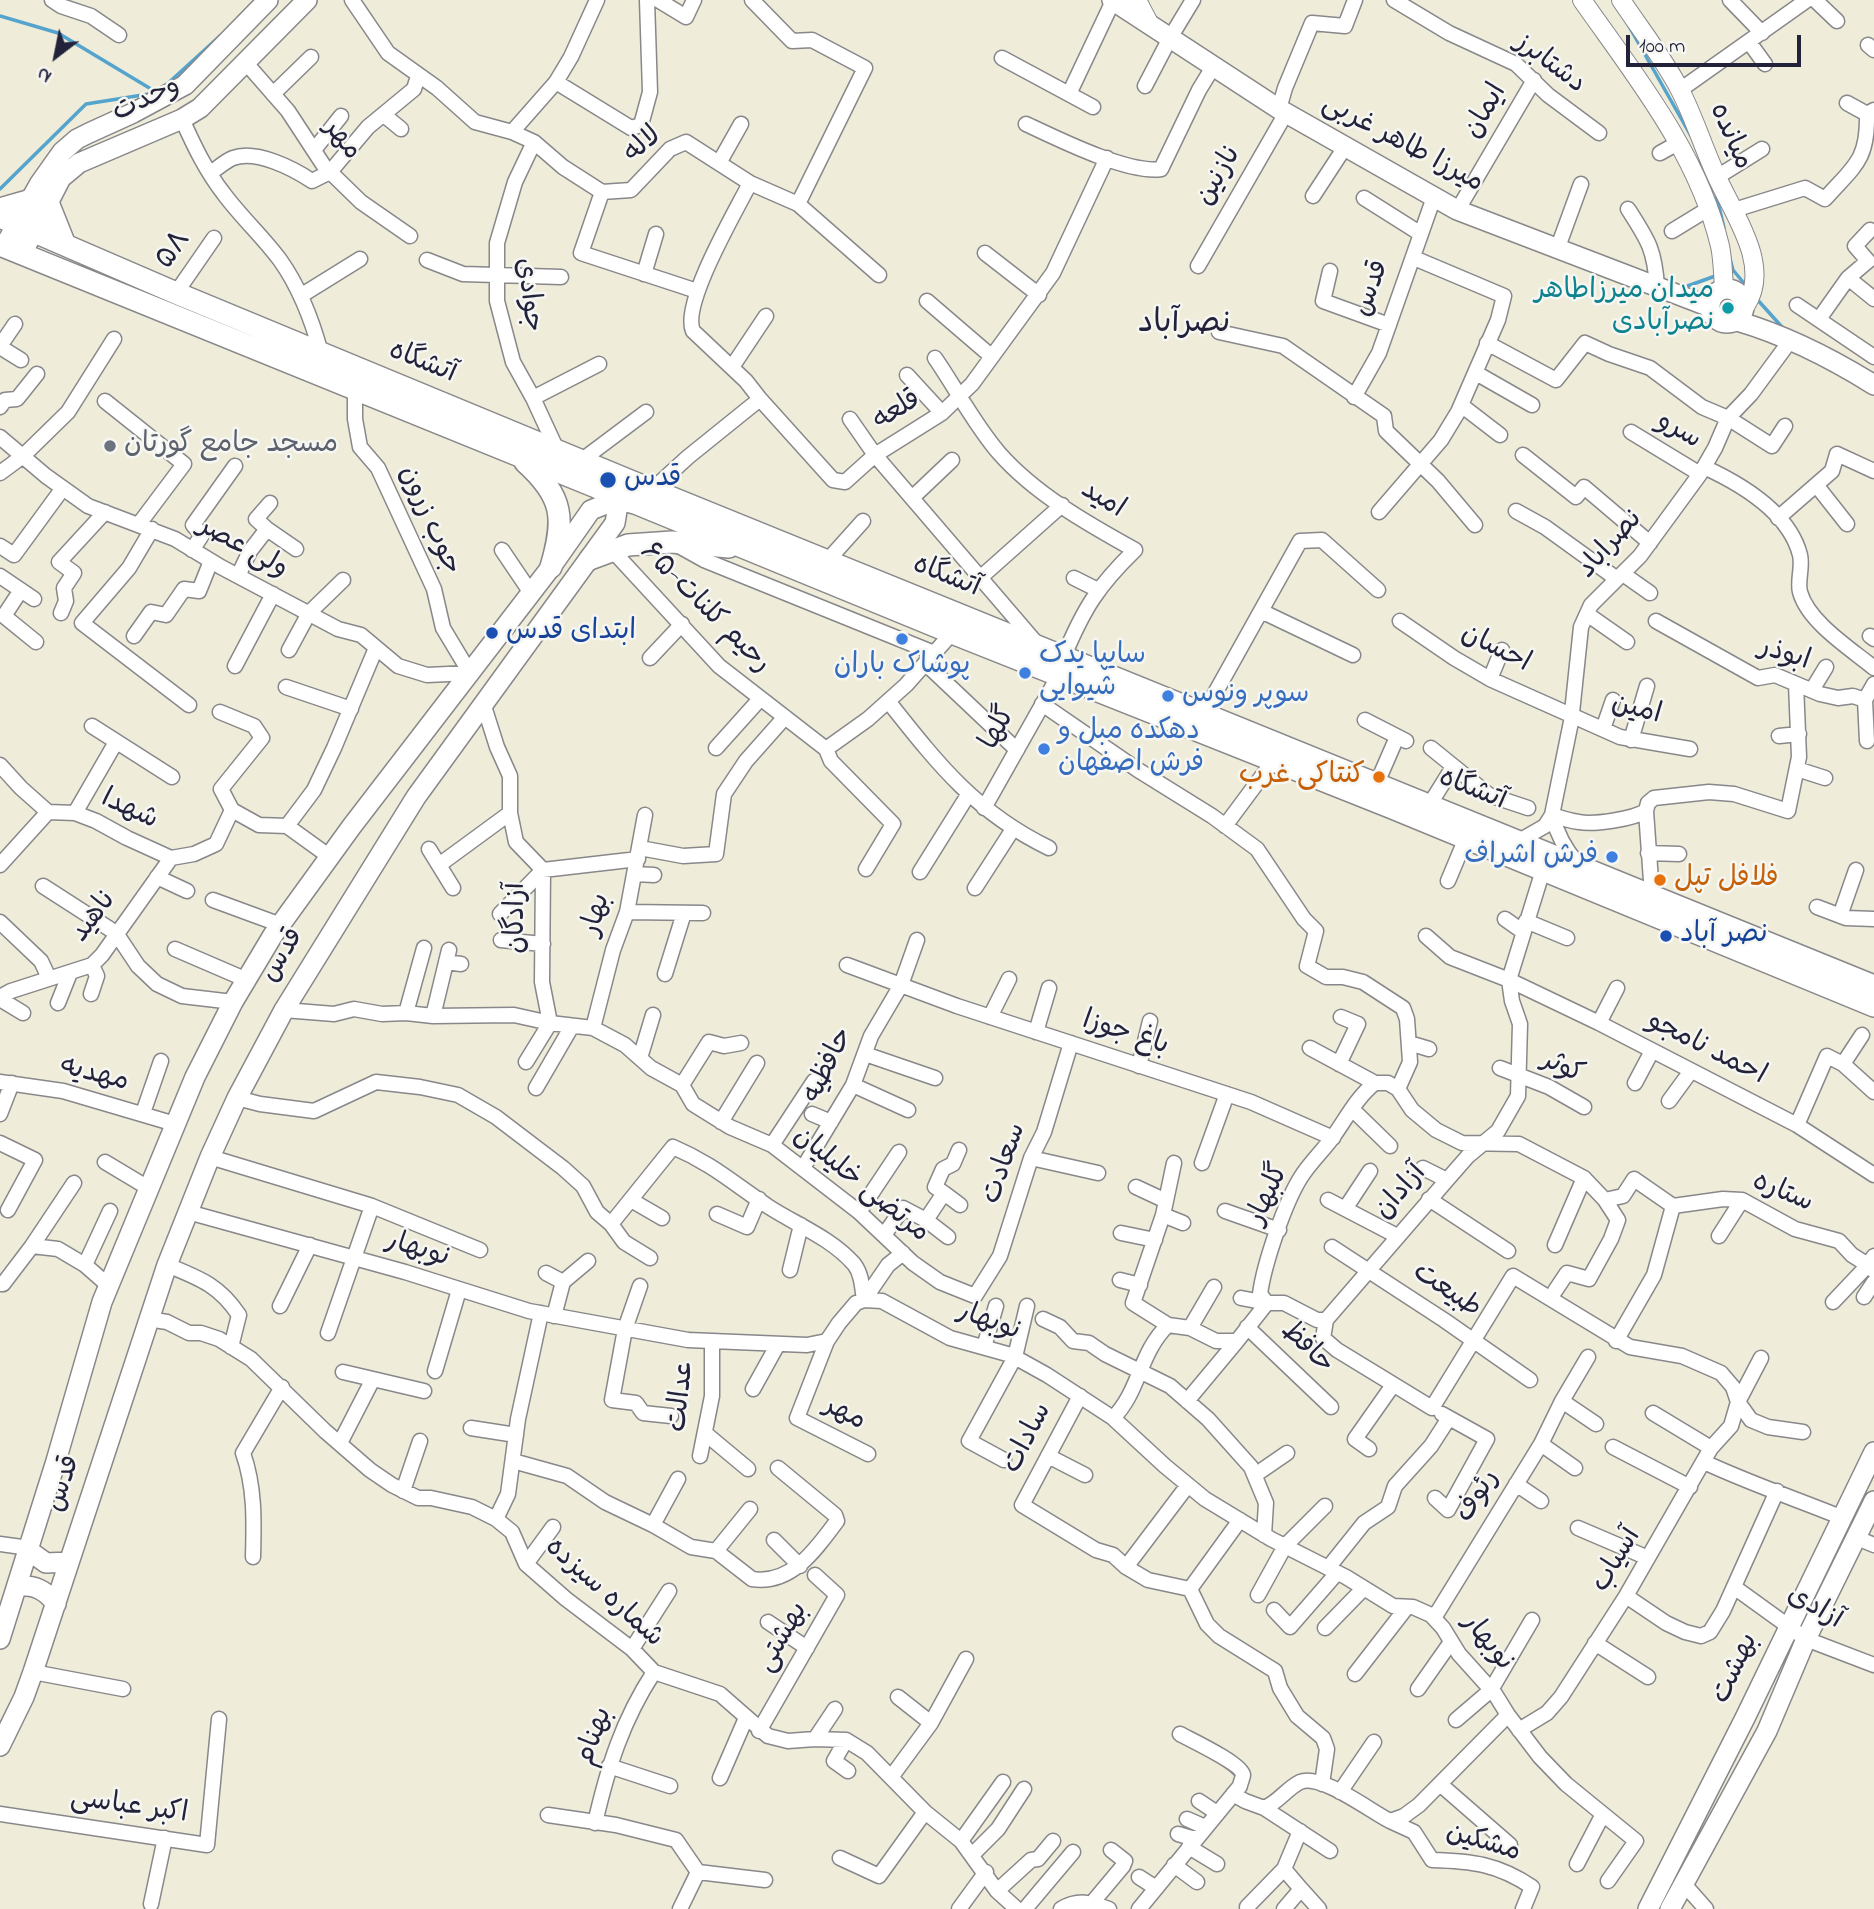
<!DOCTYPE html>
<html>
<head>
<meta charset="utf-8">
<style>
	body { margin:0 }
	#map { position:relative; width:1874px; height:1909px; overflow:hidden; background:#efecd9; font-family:"Indie Flower",sans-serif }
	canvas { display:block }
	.north { position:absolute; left:21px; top:21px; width:70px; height:70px; -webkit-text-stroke:5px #f6f6f2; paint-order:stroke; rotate:212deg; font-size:19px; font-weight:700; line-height:28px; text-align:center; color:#22223b }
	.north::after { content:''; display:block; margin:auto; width:24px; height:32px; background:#22223b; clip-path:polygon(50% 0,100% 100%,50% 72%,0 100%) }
	.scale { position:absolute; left:1626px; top:35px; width:175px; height:32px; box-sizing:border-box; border:4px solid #22223b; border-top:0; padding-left:9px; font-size:21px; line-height:24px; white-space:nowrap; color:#22223b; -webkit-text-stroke:5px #f6f6f2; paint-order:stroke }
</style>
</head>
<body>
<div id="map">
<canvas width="1874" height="1909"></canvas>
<div class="north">N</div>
<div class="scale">100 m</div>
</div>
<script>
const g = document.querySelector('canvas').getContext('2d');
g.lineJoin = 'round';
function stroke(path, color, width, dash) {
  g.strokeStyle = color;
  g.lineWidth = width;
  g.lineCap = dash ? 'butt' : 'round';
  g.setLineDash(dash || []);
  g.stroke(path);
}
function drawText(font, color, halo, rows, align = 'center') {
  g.font = font + ' "Indie Flower","Playpen Sans Arabic",sans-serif';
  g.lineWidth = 5;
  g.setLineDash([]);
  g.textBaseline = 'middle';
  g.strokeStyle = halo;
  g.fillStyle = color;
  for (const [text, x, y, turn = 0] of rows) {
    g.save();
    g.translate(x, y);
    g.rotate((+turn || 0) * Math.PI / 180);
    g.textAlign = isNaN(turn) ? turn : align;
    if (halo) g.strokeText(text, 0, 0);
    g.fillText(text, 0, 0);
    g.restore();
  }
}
stroke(new Path2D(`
	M0,16L58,33L156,92
	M1626,21L1691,136
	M165,86L221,35
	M0,189L86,104L149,94
	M1716,194L1724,228
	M1730,259L1733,270L1748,288
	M1682,288L1718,275
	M1755,297L1782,327`), '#54a4ce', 3.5);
const minor = new Path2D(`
	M52,0L61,6L91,16L119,35
	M352,0L388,53L437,88L475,122L512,132L534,142L563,167L602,192L581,253L697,291
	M658,0L686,17L694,0
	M752,0L792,41L812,40L865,68L798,204L750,183C736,211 681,304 693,331L746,381L760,399
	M1394,0L1449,33L1516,64L1548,95L1599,133
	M1730,0L1762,33
	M1815,0L1837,21
	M1749,42L1765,64
	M1868,45L1874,50
	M1002,58L1093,107
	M246,63L288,111L324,166L361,202L410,236
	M556,82L631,128L641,125L650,92L647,0
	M1145,86L1170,38L1193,0
	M1680,90L1807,0
	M273,94L311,57
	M1069,94L1113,1
	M1847,103L1867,114
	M1279,109L1285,88L1312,23L1345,26L1355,0
	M384,115L401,129
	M182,119C194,146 206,171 224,194C241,217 263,237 280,260C300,288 312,320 321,353
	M1026,124C1058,139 1128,174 1161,169L1199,90L1213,67
	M512,132L556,82L571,57L597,0
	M534,142L515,182L497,243V301L513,362L533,398L557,450
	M314,150L341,116
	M1660,153L1678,143
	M719,163L741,124
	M210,173C217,169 225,161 233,158C256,149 294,169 312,181L330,172L368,127L414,89L418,76
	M1717,177L1762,149
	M602,192L631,190L670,149L686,142L750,183
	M1313,196L1345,147
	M1364,198L1421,234
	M798,204L879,275
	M1460,206L1534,80
	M1628,209C1648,240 1655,250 1657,288
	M1734,210L1805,188L1825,199C1854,166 1868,161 1867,114L1874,110
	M1672,231L1708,209
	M1558,247L1581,184
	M985,253L1039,295
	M427,260L463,274L561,277
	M1198,266L1286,113
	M1330,271L1323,301L1389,325
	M644,274L656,234
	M1848,278L1868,261L1855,246L1870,230
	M176,293L214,238
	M302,295L360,259
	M927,301L991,356
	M1797,305L1874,357
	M1819,319L1848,278L1874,299
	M1219,332L1283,346L1384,416L1386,431L1438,481L1475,525
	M1487,343L1556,380L1585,343L1609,354L1650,368L1702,407L1728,418L1772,446L1785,426
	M0,346L15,324
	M0,347L21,360
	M935,358C957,390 974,424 999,453C1035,494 1088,524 1135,550C1098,586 1084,608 1064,656
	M732,367L766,316
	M1476,373L1532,405
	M907,375L942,413
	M1354,397L1379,353L1434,197
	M533,398L599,364
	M105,401L184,464L139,524
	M1461,405L1500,435
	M0,407L5,400L17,399L37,374
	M850,419L875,455L1038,645
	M1631,432L1700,474
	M0,437L46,476L88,506L175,539L221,567L338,629L361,635L398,666L427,675L470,673L443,628L434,589L378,468L360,447L355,419V388
	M1523,455L1576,497L1584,487L1650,543
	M582,460L646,412
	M1704,467C1741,484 1789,512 1800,555C1803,567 1797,581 1800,592C1808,622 1851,649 1874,668
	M0,473L23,456L68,412L114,339
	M1817,486L1847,524
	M653,489L688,457L760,399L833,480L845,482L875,455L942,413L972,384L1053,273L1107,158
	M912,498L952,460
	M1516,511L1545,527L1617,579
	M1379,512L1441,440L1458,412L1498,320L1504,296L1414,258
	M1778,518L1832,471L1837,454L1874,471
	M152,529L129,568L82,623L189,705
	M267,529L296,549
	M677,545L704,560L934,653
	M0,546L14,555L63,488
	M192,550L202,535L193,525L235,466
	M502,550L531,593
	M612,550L719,666L826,749L868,719L906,685L952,633
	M828,560L863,521
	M1623,574L1650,593
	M0,576L34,599
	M238,576L250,551L267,529L256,519L270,503
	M980,578L1062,505
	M1074,578L1098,590
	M21,590L4,616L36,642
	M1261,611L1353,655
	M61,613L66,601L64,588L74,573L59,562L105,512
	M1587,614L1627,642
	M1400,621L1454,658L1490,679L1620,737L1690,749
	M1656,621L1758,678L1775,675L1820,694L1838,698L1853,696L1865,700L1867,741
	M134,636L151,612L166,615L184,589L199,591L211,561
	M1870,636L1874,639
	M289,650L309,613L343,580
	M650,658L682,624
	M925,663L1017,750
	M235,666L273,594
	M1490,679L1502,650
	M286,687L351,709
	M1812,690L1826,667
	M1865,700L1874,684
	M888,701C938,764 975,812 1049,848
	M483,703L497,747L510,776V813L516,842L543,870L542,982L550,1023L526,1062
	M1042,704L1138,770L1212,816L1257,849L1304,919L1316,931L1307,966L1326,977H1343L1363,982L1403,1008L1407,1019L1410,1062L1398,1089
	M220,712L254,726L262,738L221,789L232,810L259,825L287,826L330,857
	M1204,713L1300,541L1322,540L1378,590
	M1365,720L1406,741
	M92,726L172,777
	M1603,729L1613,700
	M1779,736L1799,734
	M1631,740L1647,686
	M716,748L760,699
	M1431,748L1489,795L1528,808
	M826,749L831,761L893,824L866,869
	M0,765L21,788L48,812L75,813L96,821L127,838L171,858L194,854L216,844L232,810
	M1797,769L1825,778
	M1377,783L1397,737
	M1430,804L1453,767
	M984,808L1059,675
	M1646,811L1652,895
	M75,813L116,742
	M1552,815C1561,818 1570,821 1579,822C1594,825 1633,819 1646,811L1648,803L1654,798L1709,792L1734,794L1788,811L1799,757L1796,684
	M1552,815C1557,834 1564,848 1577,863
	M287,826L314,790L334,748L376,648
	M1225,826L1274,760
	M1519,841L1545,826L1552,815L1571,722L1581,627L1591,605L1640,556L1700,474L1715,448L1728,418L1751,394L1790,341
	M640,848L683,856L716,854L724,794L746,761L785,717
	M429,849L453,888
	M1648,853L1679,854
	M0,865L48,812
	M439,865L510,813
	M920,872L968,795
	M635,874L654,875
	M157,877L187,891
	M1448,881L1466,838
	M43,886L116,933L138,966L157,984L182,996L233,1002
	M975,888L1013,829
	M213,900L281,925
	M1817,907L1846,918L1874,919
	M627,912L703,913
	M500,914L543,870L638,859
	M1840,916L1856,870
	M1505,919L1522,931
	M1526,921L1567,938
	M0,922L41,961L49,978
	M1426,936L1450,957L1509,980L1599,1023L1797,1125L1874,1175
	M501,940L543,944
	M175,949L247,980
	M446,962L461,964
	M847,965L957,1006L1251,1102L1333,1138
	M665,974L684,913
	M91,994L97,976L92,965
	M0,997L11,991L92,965L102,955L171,858
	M0,999L23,1013
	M58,1003L70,973
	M284,1010L334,1014L354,1009L382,1014L406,1013L433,1016L514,1015L550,1023L593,1028L625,1045L651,1068L682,1085L693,1104L730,1127L772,1145L859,1212L913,1263L940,1282L975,1296L1000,1256L1031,1158L1044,1132L1071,1043
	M406,1013L424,948
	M433,1016L449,950
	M990,1017L1009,979
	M1599,1023L1617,988
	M593,1028L613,950L627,912L645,815
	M1036,1032L1049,988
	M1409,1043L1429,1049
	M1310,1048L1375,1083
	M865,1054L935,1078
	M640,1058L653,1015
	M1339,1064L1358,1024L1341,1017
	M1843,1064L1862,1035
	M1139,1066L1150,1021
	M1500,1068L1549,1087L1584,1107
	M0,1082L63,1091L175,1124
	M1635,1083L1652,1051
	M682,1085L709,1042L724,1046L741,1043
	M853,1085L908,1110
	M536,1088L572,1026
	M237,1098L260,1104L314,1111L376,1082L420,1087L458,1095L496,1117L563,1168L583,1186L597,1212L611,1224L673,1147C713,1164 734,1184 769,1207C797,1225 831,1238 854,1264C862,1274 862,1288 864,1300
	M1669,1101L1691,1071
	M1352,1109L1390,1146
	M143,1113L161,1061
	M0,1114L12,1083
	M812,1114L831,1122
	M721,1122L757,1063
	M1797,1125L1827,1056L1843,1064L1874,1092
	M0,1143L35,1160L8,1210
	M772,1145L814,1081
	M210,1157L372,1206L480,1250
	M1031,1158L1098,1173
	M105,1162L150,1189
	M1202,1163L1227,1094
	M803,1168L853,1085L871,1036L901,985L917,940
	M1423,1168L1447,1180
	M1136,1187L1166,1201
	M944,1193L960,1205
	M1429,1199L1508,1251
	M631,1200L662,1218
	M1328,1200L1397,1236
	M1345,1209L1370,1171
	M1225,1211L1279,1230
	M188,1212L405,1272L529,1311L688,1340L807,1345L827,1341L839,1323L856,1303L864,1300L882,1301L950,1338L1011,1355L1047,1375L1113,1418L1165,1466L1205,1499L1271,1539L1346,1577L1393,1606L1413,1607L1431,1615L1443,1628L1459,1654L1495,1694L1508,1715L1540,1757L1566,1784L1636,1841L1608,1881
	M859,1212L899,1152
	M717,1214L747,1227L759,1199
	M1163,1215L1183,1223
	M926,1220L948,1237
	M611,1224L624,1242L650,1258
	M1121,1233L1155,1240
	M884,1235L903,1208L926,1220L944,1193L935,1187L943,1169L953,1164L959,1150
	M1719,1236L1742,1200
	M1555,1245L1584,1178
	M32,1246L74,1183
	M1332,1247L1444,1320L1530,1380
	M85,1265L110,1211
	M167,1265C199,1278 219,1285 239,1315L231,1347
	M790,1270L801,1225
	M546,1273L563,1282
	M1120,1280L1140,1285
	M0,1284H3L32,1246L58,1249L85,1265L109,1286
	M640,1286L625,1329L612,1400L636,1403L643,1413L671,1416
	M1555,1291L1567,1273L1589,1279L1611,1239L1618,1220L1605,1200
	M1864,1297L1874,1282
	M1241,1298L1267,1303
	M864,1300L888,1265L903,1253
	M1833,1302L1868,1265L1873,1270
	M1267,1303L1260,1294C1264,1264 1285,1202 1301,1177C1311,1161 1325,1149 1335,1134C1347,1117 1358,1096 1375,1083H1388L1398,1089L1412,1110L1436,1130L1462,1143L1519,1144L1584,1178L1605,1200L1623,1196L1634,1179L1673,1206L1723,1199L1742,1200L1795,1229L1839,1241L1852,1255L1868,1265L1874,1256
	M280,1306L310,1245
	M554,1316L563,1282L588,1261
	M148,1319L167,1322L189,1333H201L219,1339L251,1359L325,1431L370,1470L392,1485L418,1498H431L472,1507L496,1519L512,1532L526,1564L566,1599L632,1649L654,1672L720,1694L768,1736L788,1741L815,1739L846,1740L867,1753L925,1812L961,1841L997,1891L1017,1909
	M1043,1319L1060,1327L1073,1341L1089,1343L1105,1354L1170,1386L1208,1419L1251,1467L1266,1503L1264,1535
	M1326,1320L1323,1338L1337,1350L1432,1408L1513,1276L1630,1347L1682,1356L1721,1373L1733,1387L1738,1402L1751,1420L1768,1427L1803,1432
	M1168,1325L1133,1303L1163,1215L1174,1163
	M1247,1327L1331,1407
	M1190,1328L1214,1287
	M328,1333L372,1206
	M827,1341L797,1418L868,1454
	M1616,1341L1654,1275L1673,1206
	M984,1347L996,1306
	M1588,1357L1562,1401L1596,1424
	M435,1371L459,1290
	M343,1372L424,1391
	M753,1389L778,1344
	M1080,1396L1022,1505L1096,1550L1113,1555L1126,1567L1148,1580L1190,1589L1207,1624L1219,1636L1275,1671L1280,1688L1297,1716L1323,1738L1327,1749L1322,1784
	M1187,1401L1237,1341
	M1653,1413L1711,1448
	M1113,1418C1140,1391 1139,1353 1168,1325L1190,1328L1216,1341H1237L1267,1303H1284L1317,1320H1326L1447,1180L1468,1156L1498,1131L1518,1096L1520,1024L1512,1001L1509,980L1543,870
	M471,1428L516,1435
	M706,1434L748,1469
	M340,1443L373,1379
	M1541,1444L1575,1468
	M1613,1447L1690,1487
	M1369,1449L1355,1439L1393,1385
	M700,1456L712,1396V1341
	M1048,1456L1085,1475
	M1004,1460L969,1441L1015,1357L1027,1306
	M513,1461L567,1476L605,1502L653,1525L691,1547L716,1551L752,1579C792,1585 816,1549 837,1521L835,1515L778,1468
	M1704,1462C1749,1483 1796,1499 1843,1518
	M1255,1475L1287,1453
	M1516,1484L1541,1501
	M403,1491L420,1441
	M1435,1498L1448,1510L1487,1439L1442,1414
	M496,1519L508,1494L518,1419L541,1313
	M653,1525L678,1479
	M1578,1528L1648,1558
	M1857,1538L1874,1545
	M774,1540L800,1566
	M0,1544L29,1548
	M716,1551L750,1509
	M253,1557C254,1521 255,1487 243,1453L282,1387
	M526,1564L553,1527
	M1126,1567L1188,1485
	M1328,1568L1364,1523L1388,1507L1395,1486L1431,1446L1449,1418
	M1734,1587L1806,1639L1874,1665
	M1190,1589L1240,1520
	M1258,1595L1285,1546L1325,1506
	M1626,1596L1666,1623L1685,1632L1701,1636L1710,1632L1723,1611L1777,1491
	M1274,1610L1290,1627L1337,1573
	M1434,1618L1541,1444L1562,1401
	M768,1622L807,1648
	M1325,1628L1364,1588
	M1595,1643L1648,1677
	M632,1649L669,1591
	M33,1672L123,1689
	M1355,1674L1407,1607
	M1418,1689L1451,1642
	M898,1697L931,1723
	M1456,1720L1491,1690L1532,1620
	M1519,1730L1547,1713L1561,1697L1626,1596L1711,1448L1731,1426L1738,1402L1761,1358
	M759,1731L837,1595L815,1575
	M815,1739L835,1709
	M846,1740L834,1761L848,1771
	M609,1766L670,1786
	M892,1776L931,1723L966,1659
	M720,1778L746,1718
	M1440,1784L1510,1845
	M1340,1792L1374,1742
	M1233,1794L1245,1801L1264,1808C1279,1802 1286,1789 1300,1782C1321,1773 1370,1811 1390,1821L1404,1816L1419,1805L1508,1715
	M1199,1801L1217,1813
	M1264,1808L1330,1851
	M0,1814L207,1845L219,1719
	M548,1815L616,1825L676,1840L698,1872L765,1880
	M1187,1819L1205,1827
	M1390,1821L1414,1832L1432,1860C1472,1861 1498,1864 1532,1887L1523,1909
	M595,1823C608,1767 622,1721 654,1672
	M1178,1834L1195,1839
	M961,1841L1003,1782
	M1189,1847L1217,1864
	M972,1855L998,1829L1024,1789
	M840,1858L879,1876L925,1812
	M1577,1864L1603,1814
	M1174,1865L1197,1882
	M1139,1877L1156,1888
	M1683,1883L1706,1909
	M1301,1889L1319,1909
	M997,1891L1031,1860L1038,1859L1053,1841
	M1092,1903L1123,1866L1125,1861L1111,1850
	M151,1904L165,1838
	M1247,1907L1284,1869
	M680,1909L698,1872
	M959,1909L986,1872
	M1025,1909L1073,1852
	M1061,1909C1077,1899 1092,1902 1109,1909
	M1139,1909L1240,1786C1240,1784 1243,1777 1243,1775C1242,1764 1191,1740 1180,1734
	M1284,1909L1301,1889L1284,1869L1300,1831`);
const tertiary = new Path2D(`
	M1137,0L1150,25
	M1582,0C1636,77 1698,153 1720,246C1723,260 1723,275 1724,289
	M1621,0C1641,30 1664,59 1680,90C1694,117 1703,147 1716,175C1732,212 1772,265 1746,305`);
const secondary = new Path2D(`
	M1112,0L1279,109L1457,210L1710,307
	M4,247L40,183L62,152L77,139L89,133L133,113L185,85L268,0
	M22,254L61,178L79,163L182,119L200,108L307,0
	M1710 306a17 17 0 1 1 34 0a17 17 0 1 1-34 0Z
	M1737,321C1785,335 1831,358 1874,385
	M28,1550L46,1563L69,1562
	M17,1586C34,1585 45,1589 56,1604
	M0,1639L56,1461L102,1302L195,1077L233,1002L273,935L352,826L551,567L591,510L619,499
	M0,1746L24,1697L33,1672L167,1265L210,1157L237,1098L284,1010L416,797L615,523L619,499
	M1648,1909L1745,1718L1874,1452
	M1670,1909L1767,1731L1806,1639L1874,1501`);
const primary = new Path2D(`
	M47,200L65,245
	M0,209L31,200
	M0,217L176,293L628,480L1874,986
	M0,245L596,487L619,499L635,503L952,633L1390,807L1874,1006
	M525,462C564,497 565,519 551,567
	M590,559L628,545L672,542L729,547`);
stroke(minor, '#88878a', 17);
stroke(tertiary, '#88878a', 20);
stroke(secondary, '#88878a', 22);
stroke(primary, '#88878a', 24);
stroke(minor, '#fff', 14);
stroke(tertiary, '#fff', 18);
stroke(secondary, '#fff', 19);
stroke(primary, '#fff', 21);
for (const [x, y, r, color] of [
	[1728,308,7,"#0f9aa8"],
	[110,446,7,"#6b7280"],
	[608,480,9,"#1a4fb4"],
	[492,633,7,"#1a4fb4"],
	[902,639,7,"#3f7fe0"],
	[1025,673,7,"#3f7fe0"],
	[1168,696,7,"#3f7fe0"],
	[1044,749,7,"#3f7fe0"],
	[1379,777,7,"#e8710a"],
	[1612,857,7,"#3f7fe0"],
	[1660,880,7,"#e8710a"],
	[1666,936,7,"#1a4fb4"]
]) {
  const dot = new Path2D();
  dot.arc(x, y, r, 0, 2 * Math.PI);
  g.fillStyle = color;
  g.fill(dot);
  stroke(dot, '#f6f6f2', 2.5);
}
drawText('28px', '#22223b', '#f6f6f2', [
	["دشتابرز",1549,65,37],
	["وحدت",147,101,-25],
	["ایمان",1487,112,-60],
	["میانده",1729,137,66],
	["مهر",341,141,52],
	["میرزا طاهر غربی",1402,145,28],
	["لاله",644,146,-41],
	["نازنین",1220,177,-60],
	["۵۸",175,251,-55],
	["قدس",1373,289,-70],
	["جوادی",527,295,83],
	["آتشگاه",422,364,22],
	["قلعه",898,412,-32],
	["سرو",1678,432,31],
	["امید",1102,501,32],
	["جوب زرون",428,521,66],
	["نصراباد",1612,545,-48],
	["ولی عصر",242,549,29],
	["آتشگاه",946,578,22],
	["۶۵-رحیم کلنات",704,609,45],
	["احسان",1495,650,27],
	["ابوذر",1784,656,18],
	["امین",1636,711,15],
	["گلها",1000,729,-61],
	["آتشگاه",1472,791,22],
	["شهدا",129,811,25],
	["بهار",598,915,-74],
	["ناهید",95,918,-53],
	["آزادگان",518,918,-90],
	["قدس",284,956,-59],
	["باغ جوزا",1125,1035,18],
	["احمد نامجو",1706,1050,27],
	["حافظیه",830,1066,-64],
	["کوثر",1562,1069,25],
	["مهدیه",94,1076,14],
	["سعادت",1006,1164,-71],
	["مرتضی خلیلیان",860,1186,39],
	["آزادان",1402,1193,-49],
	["ستاره",1782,1194,23],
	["گلبهار",1270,1195,-65],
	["نوبهار",417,1251,17],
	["طبیعت",1446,1292,34],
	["نوبهار",988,1323,20],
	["حافظ",1306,1349,44],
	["عدالت",683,1396,-84],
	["مهر",844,1415,27],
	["سادات",1029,1439,-63],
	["قدس",65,1484,-72],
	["رئوف",1479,1497,-58],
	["آسیاب",1618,1561,-59],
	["شماره سیزده",603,1594,42],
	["آزادی",1814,1609,30],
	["بهشتی",784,1638,-60],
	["نوبهار",1486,1643,51],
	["بهشت",1737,1669,-65],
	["بهنام",596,1737,-70],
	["اکبر عباسی",129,1808,8],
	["مشکین",1483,1844,17]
]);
drawText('28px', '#0d838f', '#f6f6f2', [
	["میدان میرزاطاهر",1714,292],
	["نصرآبادی",1714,324]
], 'right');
drawText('28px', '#5b616d', '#f6f6f2', [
	["مسجد جامع گورتان",124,446]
], 'left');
drawText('28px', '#164399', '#f6f6f2', [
	["قدس",624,480],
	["ابتدای قدس",506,633],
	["نصر آباد",1680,936]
], 'left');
drawText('28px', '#366cbe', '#f6f6f2', [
	["سایپا یدک",1039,657],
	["شیوایی",1039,689],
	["پوشاک باران",902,667,"center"],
	["سوپر ونوس",1182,696],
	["دهکده مبل و",1058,733],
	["فرش اصفهان",1058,765],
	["فرش اشراف",1598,857,"right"]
], 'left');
drawText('28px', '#c56008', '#f6f6f2', [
	["کنتاکی غرب",1365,777],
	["فلافل تپل",1674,880,"left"]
], 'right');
drawText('32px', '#22223b', '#f6f6f2', [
	["نصرآباد",1184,326]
]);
</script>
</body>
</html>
